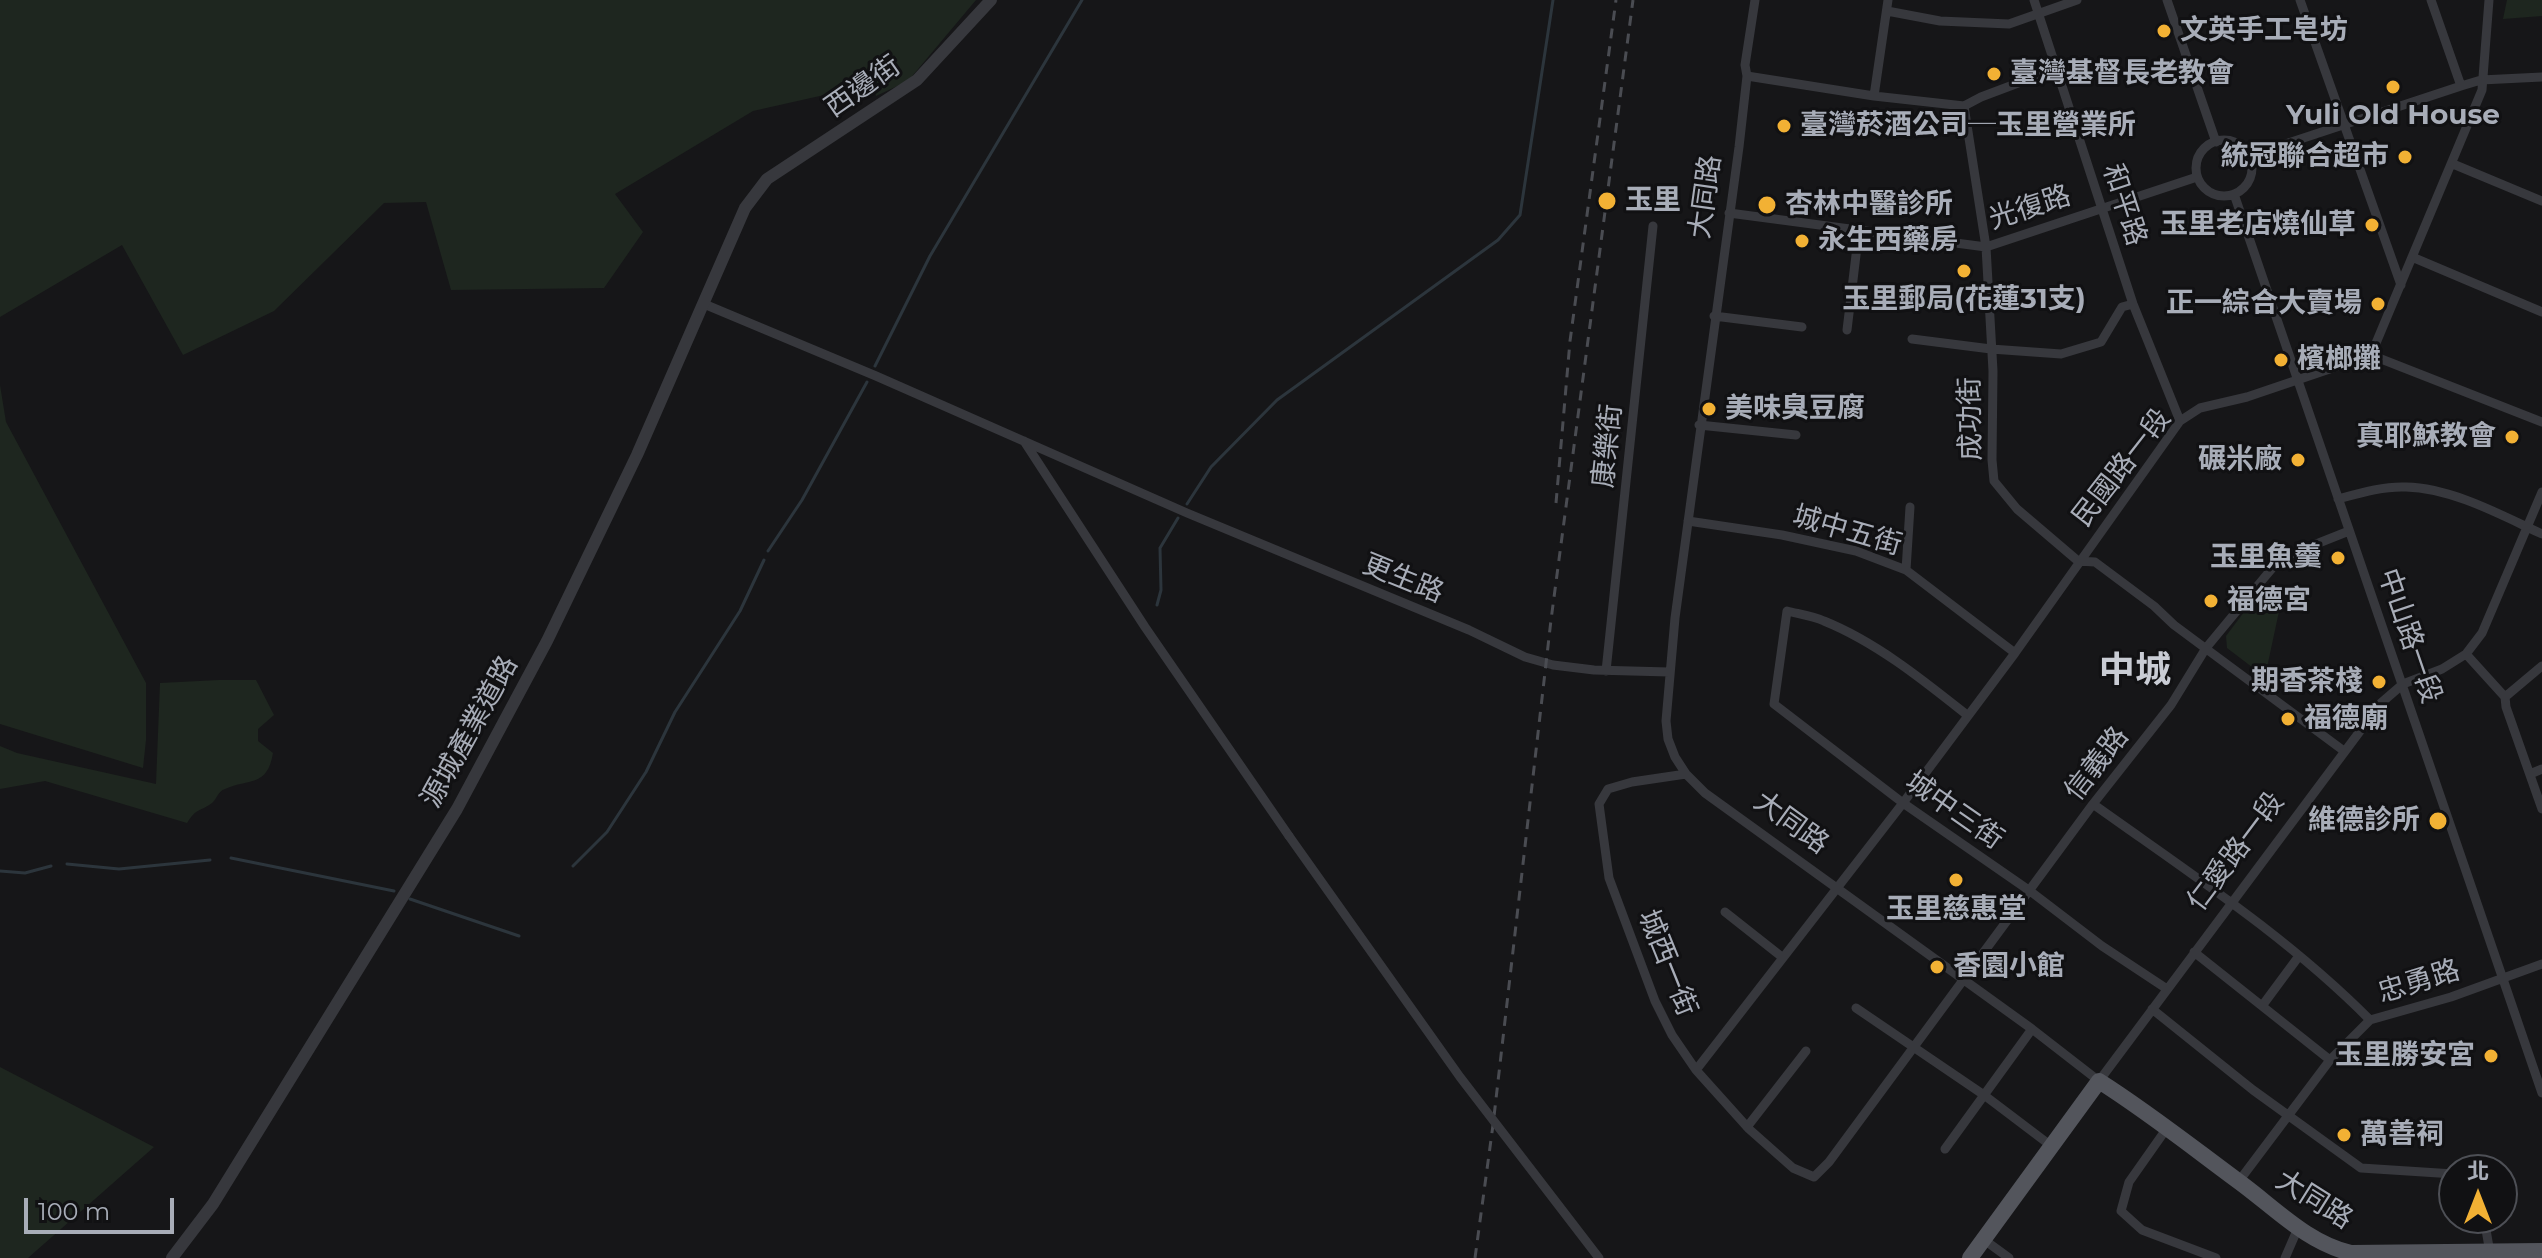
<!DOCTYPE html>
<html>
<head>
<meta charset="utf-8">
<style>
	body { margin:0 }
	#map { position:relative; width:2542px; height:1258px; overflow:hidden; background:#161618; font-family:Montserrat,"Noto Sans TC",sans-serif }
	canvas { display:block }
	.north { position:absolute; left:2438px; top:1154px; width:80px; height:80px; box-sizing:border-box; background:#111113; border:2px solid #4d4f55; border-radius:50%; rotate:0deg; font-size:22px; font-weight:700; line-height:32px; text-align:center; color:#a8adb8 }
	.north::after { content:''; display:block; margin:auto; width:28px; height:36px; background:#f2b134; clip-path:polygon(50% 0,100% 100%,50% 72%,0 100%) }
	.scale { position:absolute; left:24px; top:1198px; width:150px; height:36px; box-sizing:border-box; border:4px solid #a8adb8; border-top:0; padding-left:10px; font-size:24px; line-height:28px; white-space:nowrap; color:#a8adb8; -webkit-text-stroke:6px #111113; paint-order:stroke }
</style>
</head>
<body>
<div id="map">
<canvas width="2542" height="1258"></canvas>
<div class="north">北</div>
<div class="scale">100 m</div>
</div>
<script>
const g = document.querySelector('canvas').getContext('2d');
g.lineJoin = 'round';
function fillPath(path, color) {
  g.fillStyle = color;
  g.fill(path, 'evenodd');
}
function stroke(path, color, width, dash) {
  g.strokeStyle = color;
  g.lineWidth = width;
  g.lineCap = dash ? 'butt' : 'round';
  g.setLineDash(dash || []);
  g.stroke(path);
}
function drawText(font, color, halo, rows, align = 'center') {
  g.font = font + ' Montserrat,"Noto Sans TC",sans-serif';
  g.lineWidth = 6;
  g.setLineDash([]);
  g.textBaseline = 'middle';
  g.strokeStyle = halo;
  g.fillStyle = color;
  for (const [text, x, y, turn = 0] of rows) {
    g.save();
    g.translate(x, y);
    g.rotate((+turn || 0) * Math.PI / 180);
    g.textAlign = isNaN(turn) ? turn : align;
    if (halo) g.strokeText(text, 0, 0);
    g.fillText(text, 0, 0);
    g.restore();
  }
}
fillPath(new Path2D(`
	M0,0H976L908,81L876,96L873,84L753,111L615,194L643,232L604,288L451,290L426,202L384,203L274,311L183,355L122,245L0,317Z
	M2507,0H2542V16L2503,19Z
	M0,385L6,422L146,683V740L143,768L0,724Z
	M2262,588L2281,602L2265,677L2227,648L2226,636Z
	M219,680H256L274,715L258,729V741L273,753C267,788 249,778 225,789C218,791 217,799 212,803C200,812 197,807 187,823L45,781L0,789V746L17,753L156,784L160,683Z
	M0,1067L154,1147L28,1258H0Z`), '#1e261f');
stroke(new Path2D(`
	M875,366L930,256L1082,0
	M1187,504L1211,467L1277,400L1498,240L1520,215L1553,0
	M768,551L802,500L867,382
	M1157,605L1161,590L1160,548L1178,518
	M231,858L394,891
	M67,864L119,869L210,860
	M573,866L607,832L646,772L675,712L740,611L764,560
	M0,871L25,873L51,866
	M410,899L519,936`), '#2c353c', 3);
stroke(new Path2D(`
	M1755,0L1745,65L1747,76L1739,147L1675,618L1666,721L1668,739L1675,757L1686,774L1705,793L2032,1029L2099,1081L2381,703L2403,684L2442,669L2466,654L2482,633L2542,492
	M2034,0L2133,304L2180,421
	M2167,0L2216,142
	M2300,0L2401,285
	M2431,0L2461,86
	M1887,11L1940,21L2009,24L2077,0
	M1747,76L1874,96L1964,106L1981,97L2058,68
	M1874,96L1888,0
	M1964,106L1986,247L1993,371L1992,460L1994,481L2017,509L2078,561L2095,562L2154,606L2174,625L2344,751
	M2196 168a28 28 0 1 1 56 0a28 28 0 1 1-56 0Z
	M2249,156L2461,86L2481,80L2542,77
	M2453,164L2542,201
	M2234,194L2542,1093
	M1729,213L1986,247L2197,177
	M2412,257L2542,312
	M704,304L876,376L1187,513L1469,630L1525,657L1553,665L1594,670L1669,672
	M1714,316L1802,327
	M1847,330L1859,230
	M1912,339L1991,349L2061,354L2101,342L2122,307L2133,304
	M2371,355L2542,422
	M1699,425L1796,435
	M1024,441L1145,627L1289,836
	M2338,499C2360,493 2383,486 2406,487C2452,488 2501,515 2542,534
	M1688,521L1782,535L1856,551L1906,570L2015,653
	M1906,570L1910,507
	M2466,654L2505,697L2506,707L2542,809
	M1606,671L1653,226
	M2505,697L2542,666
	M1967,715C1923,680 1876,642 1824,621C1813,616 1799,614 1787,611L1774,704L1903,803L2030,891L2102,946L2167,989
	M1686,774L1632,782L1608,789L1599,804L1609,878L1655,1001L1672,1035L1696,1070L1749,1129L1793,1168L1814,1177L1829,1162L2093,804L2171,705L2206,648L2264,578L2279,560L2291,554L2349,531
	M2530,774L2542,769
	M2093,804C2188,872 2288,937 2370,1020
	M1725,912L1782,957
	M2194,952L2330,1060
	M2262,1006L2299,956
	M1856,1008L1984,1095L2050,1145
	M2152,1009L2253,1090L2361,1168L2454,1174
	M1696,1070L1903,803L2015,653L2180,421L2200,408L2247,397L2371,355L2482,90L2489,0
	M1747,1127L1806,1051
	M2167,1128L2129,1182L2121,1211L2142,1230L2216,1258
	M1945,1149L2032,1029
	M2239,1181L2330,1060L2370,1020L2451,997L2542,964
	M2484,1218L2490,1253
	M1983,1239L2009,1258
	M2285,1258L2298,1228`), '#37383d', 9);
stroke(new Path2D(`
	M172,1258L213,1204L457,809L547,641L637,455L745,208L767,179L917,80L991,0`), '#37383d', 12);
stroke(new Path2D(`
	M1970,1258L2099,1081C2148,1112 2192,1147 2238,1181C2274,1207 2307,1243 2351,1253L2542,1251`), '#53555c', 16);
stroke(new Path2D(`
	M1556,503L1570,341L1616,0
	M1475,1258L1493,1125L1551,620L1633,0`), '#4a4c52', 3, [10, 8]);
stroke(new Path2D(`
	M1289,836L1460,1077L1599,1258`), '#37383d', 9);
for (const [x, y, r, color] of [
	[2164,31,8,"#f2b134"],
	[1994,74,8,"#f2b134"],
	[2393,87,8,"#f2b134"],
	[1784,126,8,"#f2b134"],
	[2405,157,8,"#f2b134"],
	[1607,201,10,"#f2b134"],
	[1767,205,10,"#f2b134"],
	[2372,225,8,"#f2b134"],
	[1802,241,8,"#f2b134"],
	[1964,271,8,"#f2b134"],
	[2378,304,8,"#f2b134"],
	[2281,360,8,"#f2b134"],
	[1709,409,8,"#f2b134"],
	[2512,437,8,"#f2b134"],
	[2298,460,8,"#f2b134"],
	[2338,558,8,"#f2b134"],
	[2211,601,8,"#f2b134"],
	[2379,682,8,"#f2b134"],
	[2288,719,8,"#f2b134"],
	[2438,821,10,"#f2b134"],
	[1956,880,8,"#f2b134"],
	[1937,967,8,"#f2b134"],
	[2491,1056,8,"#f2b134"],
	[2344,1135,8,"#f2b134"]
]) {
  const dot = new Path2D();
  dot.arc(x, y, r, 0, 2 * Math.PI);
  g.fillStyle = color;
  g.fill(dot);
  stroke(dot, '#111113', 3);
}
drawText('bold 28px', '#a8adb8', '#111113', [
	["文英手工皂坊",2180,31],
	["臺灣基督長老教會",2010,74],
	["Yuli Old House",2393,116,"center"],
	["臺灣菸酒公司─玉里營業所",1800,126],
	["統冠聯合超市",2389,157,"right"],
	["玉里",1625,201],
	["杏林中醫診所",1785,205],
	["玉里老店燒仙草",2356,225,"right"],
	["永生西藥房",1818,241],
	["玉里郵局(花蓮31支)",1964,300,"center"],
	["正一綜合大賣場",2362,304,"right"],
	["檳榔攤",2297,360],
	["美味臭豆腐",1725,409],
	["真耶穌教會",2496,437,"right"],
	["碾米廠",2282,460,"right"],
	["玉里魚羹",2322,558,"right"],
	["福德宮",2227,601],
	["期香茶棧",2363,682,"right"],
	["福德廟",2304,719],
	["維德診所",2420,821,"right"],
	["玉里慈惠堂",1956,910,"center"],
	["香園小館",1953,967],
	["玉里勝安宮",2475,1056,"right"],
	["萬善祠",2360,1135]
], 'left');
drawText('28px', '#a8adb8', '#111113', [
	["西邊街",863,87,-35],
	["大同路",1706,197,-82],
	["和平路",2124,205,72],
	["光復路",2030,208,-18],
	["成功街",1971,419,-91],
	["康樂街",1608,446,-84],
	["民國路一段",2122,468,-52],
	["城中五街",1847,531,16],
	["更生路",1403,579,22],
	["中山路一段",2409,636,71],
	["源城產業道路",470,732,-61],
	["信義路",2097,764,-52],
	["城中三街",1954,811,35],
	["大同路",1791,823,36],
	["仁愛路一段",2236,852,-53],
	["城西一街",1667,963,68],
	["忠勇路",2419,982,-17],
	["大同路",2314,1200,32]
]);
drawText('bold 36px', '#c9ccd4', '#111113', [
	["中城",2135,671]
]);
</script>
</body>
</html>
